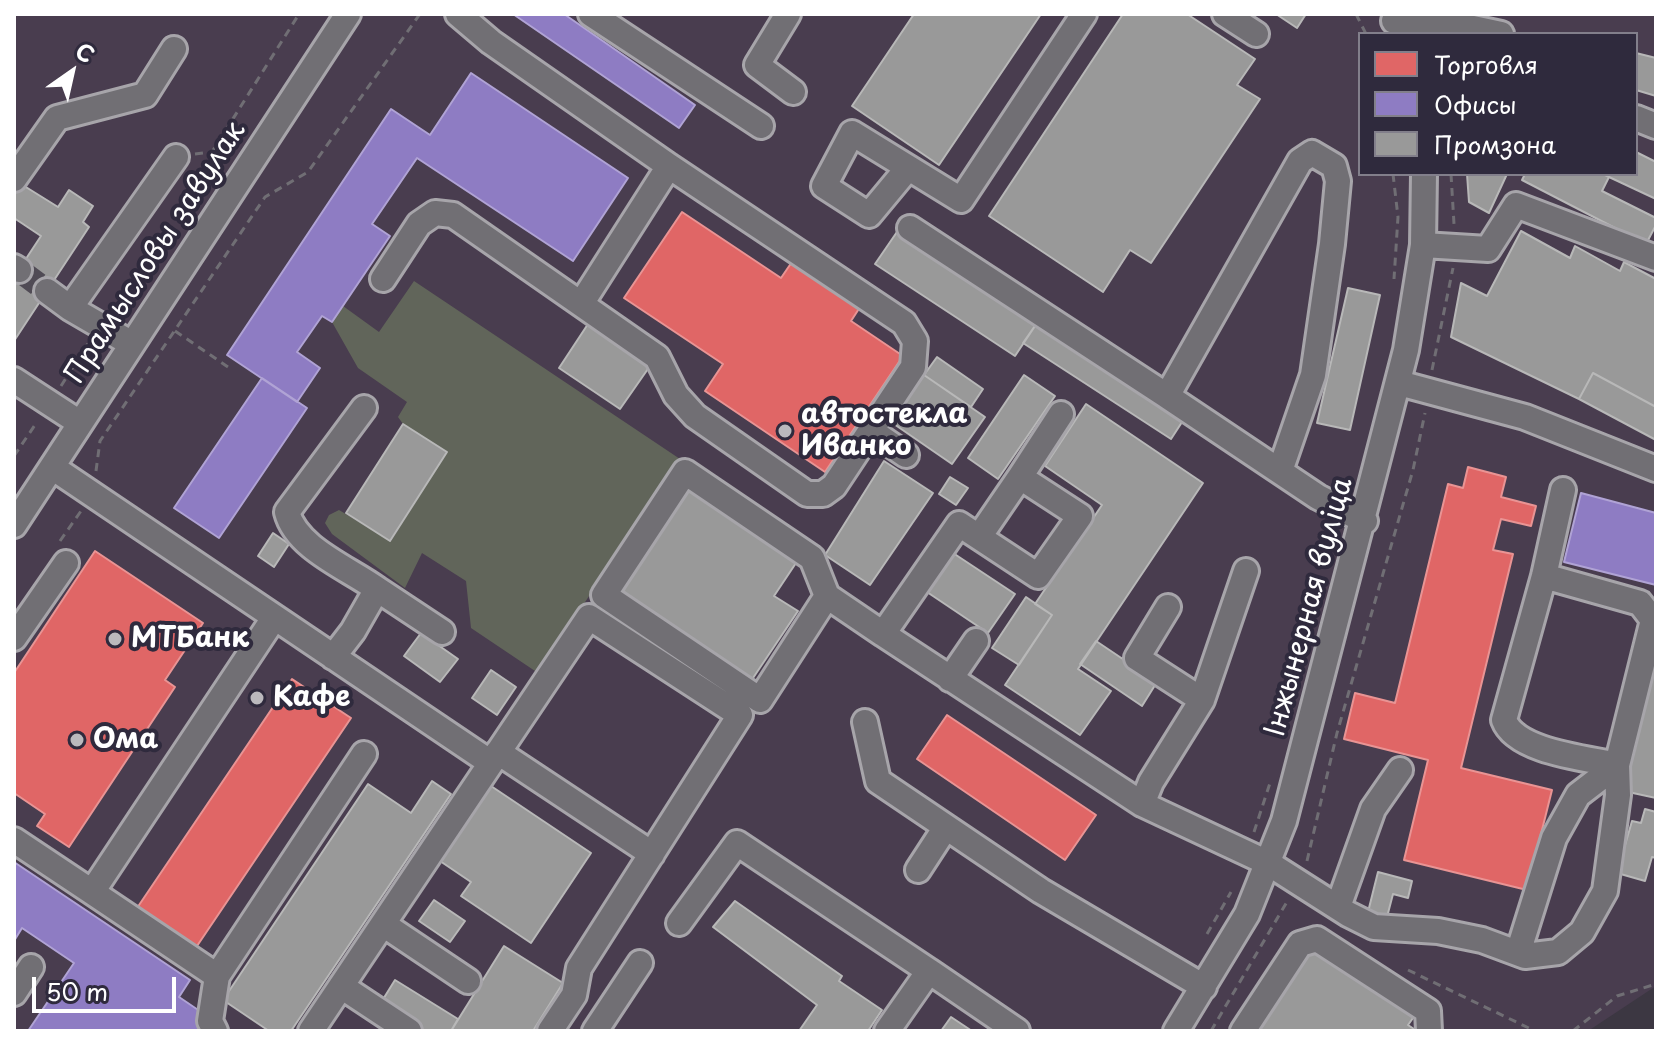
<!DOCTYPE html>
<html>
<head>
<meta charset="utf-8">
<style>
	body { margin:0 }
	#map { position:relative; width:1670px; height:1045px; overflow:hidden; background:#3c3742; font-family:"Playpen Sans",sans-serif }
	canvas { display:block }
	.frame { position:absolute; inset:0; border:16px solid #fff; pointer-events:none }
	.legend { position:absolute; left:1358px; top:32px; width:280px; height:144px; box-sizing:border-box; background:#2f2a3d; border:2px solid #827f8b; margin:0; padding:10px 14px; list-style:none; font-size:24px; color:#fff }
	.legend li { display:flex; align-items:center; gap:16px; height:40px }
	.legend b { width:40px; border:2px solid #827f8b }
	.north { position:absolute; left:32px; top:32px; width:80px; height:80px; -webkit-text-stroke:6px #2f2a3d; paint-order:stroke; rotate:34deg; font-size:22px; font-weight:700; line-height:32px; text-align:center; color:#fff }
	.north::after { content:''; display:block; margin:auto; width:28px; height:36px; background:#fff; clip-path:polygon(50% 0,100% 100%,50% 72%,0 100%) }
	.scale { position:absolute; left:32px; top:977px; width:144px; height:36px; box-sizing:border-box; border:4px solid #fff; border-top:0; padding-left:10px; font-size:24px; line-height:28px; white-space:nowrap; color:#fff; -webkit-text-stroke:6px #2f2a3d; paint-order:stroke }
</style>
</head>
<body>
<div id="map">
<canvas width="1670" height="1045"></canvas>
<div class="frame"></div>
<ul class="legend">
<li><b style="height:22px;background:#e06666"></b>Торговля</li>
<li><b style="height:22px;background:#8e7cc3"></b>Офисы</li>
<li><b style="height:22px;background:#999"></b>Промзона</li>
</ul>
<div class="north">С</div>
<div class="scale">50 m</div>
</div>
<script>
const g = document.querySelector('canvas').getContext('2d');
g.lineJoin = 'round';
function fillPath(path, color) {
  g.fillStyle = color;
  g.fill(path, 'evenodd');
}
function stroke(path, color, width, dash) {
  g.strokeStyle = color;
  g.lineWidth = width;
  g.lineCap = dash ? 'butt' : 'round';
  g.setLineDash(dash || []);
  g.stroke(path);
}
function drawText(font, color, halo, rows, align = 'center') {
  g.font = font + ' "Playpen Sans",sans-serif';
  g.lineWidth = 8;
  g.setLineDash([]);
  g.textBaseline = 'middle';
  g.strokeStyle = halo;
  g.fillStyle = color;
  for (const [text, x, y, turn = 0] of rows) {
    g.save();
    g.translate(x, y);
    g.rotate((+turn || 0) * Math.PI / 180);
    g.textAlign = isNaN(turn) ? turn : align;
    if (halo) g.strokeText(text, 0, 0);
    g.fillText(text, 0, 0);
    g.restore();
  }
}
fillPath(new Path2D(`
	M14,14H1656V986L1588,1031H14ZM1360,34H1636V174H1360Z`), '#493d4f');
fillPath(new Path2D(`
	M414,281L680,459L538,673L471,628L466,581L422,553L405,588L332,534L325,523L329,515L339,510L391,541L447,452L403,424L398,417L407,402L358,368L332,322L343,306L379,332Z`), '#61655a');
const shops = new Path2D(`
	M682,212L781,278L796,256L864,301L851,321L903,356L825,472L705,391L723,364L624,298Z
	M1468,467L1506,477L1501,497L1536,506L1531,526L1501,519L1493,550L1513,554L1461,768L1552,790L1527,890L1404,860L1428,760L1344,739L1355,693L1395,703L1448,484L1463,488Z
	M95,551L203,623L165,680L175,687L69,847L37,826L45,814L14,793V673Z
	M292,679L351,718L197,946L135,911Z
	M947,715L1096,815L1065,860L917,759Z`);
fillPath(shops, '#e06666');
stroke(shops, '#e99494', 2);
const offices = new Path2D(`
	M513,14H564L695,105L679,128Z
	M471,73L628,178L573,261L417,158L372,224L390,236L332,322L322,316L297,352L320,368L297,402L227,355L391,109L430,135Z
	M262,378L307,408L219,538L174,508Z
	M1581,493L1656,513V585L1564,562Z
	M14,862L190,980L179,997L207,1016L197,1031H28L74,963L22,928L14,941Z`);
fillPath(offices, '#8e7cc3');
stroke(offices, '#b0a3d5', 2);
const industry = new Path2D(`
	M914,14H1041L939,165L852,106Z
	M1123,14H1187L1255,59L1237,85L1260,99L1151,263L1130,250L1103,292L989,216Z
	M1276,14H1306L1297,28Z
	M1636,53L1656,58V96L1636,90Z
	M1636,152L1656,162V199L1609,177L1610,174H1636Z
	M1467,174H1507L1489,213L1469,202Z
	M1525,174H1603L1609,177L1602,191L1656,218V225L1646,244L1522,180Z
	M21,184L58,207L69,190L93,206L83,222L89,227L14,341V277L41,236L14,218V195Z
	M899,229L1039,320L1015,356L875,264Z
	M1521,231L1570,258L1575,246L1620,271L1624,262L1656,279V407L1593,373L1579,399L1451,337L1461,283L1487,296Z
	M1348,288L1380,295L1350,430L1317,423Z
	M1039,320L1186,416L1171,439L1023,343Z
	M588,324L650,366L620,409L559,368Z
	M937,357L983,389L971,407L924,375Z
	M1593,373L1656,407V440L1579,399Z
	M924,375L985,417L952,464L891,422Z
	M1024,375L1055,396L998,479L968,458Z
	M1086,404L1203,483L1078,669L1111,691L1080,735L1005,685L1052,615L1035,604L1102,505L1045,466Z
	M403,424L447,452L390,541L346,513Z
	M884,461L933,493L870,585L825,555Z
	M950,477L968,488L956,505L939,494Z
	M691,484L800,557L774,596L798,611L749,684L617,596Z
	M273,533L289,544L274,567L258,556Z
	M950,551L1015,594L988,633L924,590Z
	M1026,597L1052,615L1019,665L992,648Z
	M421,633L458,659L440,682L404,656Z
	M1656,637V798L1619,790Z
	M1096,641L1157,682L1142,706L1080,664Z
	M491,670L516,687L497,715L472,698Z
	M432,781L451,794L291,1031H269L223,1000L368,784L411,813Z
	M491,786L591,853L531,943L461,896L471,882L440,861Z
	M1645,809L1656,812V858L1652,857L1645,881L1617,873L1632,821L1641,823Z
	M1378,872L1412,881L1408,898L1393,894L1387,917L1368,912Z
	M434,900L465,921L450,942L419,921Z
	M735,901L842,976L839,981L882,1010L868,1031H799L817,1005L713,927Z
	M1315,942L1418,1011L1408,1025L1417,1031H1255Z
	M504,946L563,983L533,1031H451Z
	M395,980L458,1019L451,1031H413L377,1009Z
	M951,1017L972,1031H941Z`);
fillPath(industry, '#999');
stroke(industry, '#b8b8b8', 2);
stroke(new Path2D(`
	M19,270L47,291`), '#504b55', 24, [24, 12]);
const minor = new Path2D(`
	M591,14L761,126
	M788,14L757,65L793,92
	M1225,14L1256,34
	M1394,21L1454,24L1501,34
	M1636,118L1656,126
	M908,168L869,215L824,186L852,133L961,200L1084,14
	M14,179L57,118L145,95L174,49
	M910,228L1167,396
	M1423,245L1488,249L1516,205L1656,258
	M14,267L19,270
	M383,279L419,224L435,213L453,215L657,357L676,395L695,416L807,494H823L834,486L913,367L915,341L904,323L669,166L491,42L458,14
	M47,291L70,308
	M581,304L669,166
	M132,344L70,308L176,157
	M14,380L80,423
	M1399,383L1525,417L1656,469
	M871,431L906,455
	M52,467L491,763
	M1280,471L1313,375L1332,244L1338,181L1334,166L1312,153L1300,161L1167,396L1318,497L1365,521
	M1020,477L1061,414
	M1563,490L1544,576L1504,720C1516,752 1586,758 1617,765
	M14,525L348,14
	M979,537L1020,477L1080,516L1038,576L959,524L883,634L1142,804L1268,863L1348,914L1374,927L1438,931L1482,940L1525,956L1558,952L1582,932L1605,891L1618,795L1617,765L1653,620L1640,603L1544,576
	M377,589L442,632
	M827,596L760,700L604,595L685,472L812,558L827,596L883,634
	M1168,607L1137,658L1202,700
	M14,638L66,563
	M333,657L353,631L377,589C348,568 296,548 287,512L364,408
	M950,679L976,641
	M865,722L878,781L1041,891L1204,987
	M498,752L652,854
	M1142,804L1151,782L1202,700L1246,571
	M14,840L92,892L274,618
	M918,870L946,827
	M92,892L217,976
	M1338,907L1373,809L1400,770
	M679,923L737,843L929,971
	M383,924L468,981
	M1518,953L1554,838L1578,795L1617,765
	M341,986L409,1031
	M14,993L31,967
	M215,1031L210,1021L217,976L364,754
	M311,1031L589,617L740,715L579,968L574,995L550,1031
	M595,1031L640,963
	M887,1031L929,971L1017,1031
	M1176,1031L1247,914L1284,821L1406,350L1423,245L1424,174
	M1243,1031L1300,944L1317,939L1428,1011L1429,1031`);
stroke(minor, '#a7a5aa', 30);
stroke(new Path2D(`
	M1356,14L1366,34
	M195,154L212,152L299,14
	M1393,174L1398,217L1394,279
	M1451,174L1454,224
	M175,331L231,369
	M1432,370L1453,268
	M61,386L89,342
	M14,456L37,422
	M96,471L100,441L265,197L308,172L420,14
	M60,541L81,511
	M1254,832L1270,783
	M1307,861L1337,733L1413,470L1425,413
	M1207,934L1231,892
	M1408,970L1535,1031
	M1211,1031L1288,900
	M1573,1031L1617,996L1656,984`), '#706e74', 3, [8, 6]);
stroke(minor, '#716f74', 24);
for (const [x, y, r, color] of [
	[785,431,8,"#bbb9bd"],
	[115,639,8,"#bbb9bd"],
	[257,698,8,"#bbb9bd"],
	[77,740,8,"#bbb9bd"]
]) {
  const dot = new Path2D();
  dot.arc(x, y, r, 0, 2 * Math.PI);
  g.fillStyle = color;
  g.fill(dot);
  stroke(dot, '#2f2a3d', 3);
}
drawText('28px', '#fff', '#2f2a3d', [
	["Прамысловы завулак",156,253,-57],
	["Інжынерная вуліца",1310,607,-75]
]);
drawText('bold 28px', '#fff', '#2f2a3d', [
	["автостекла",801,415],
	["Иванко",801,447],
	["МТБанк",131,639],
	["Кафе",273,698],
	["Ома",93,740]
], 'left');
</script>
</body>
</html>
